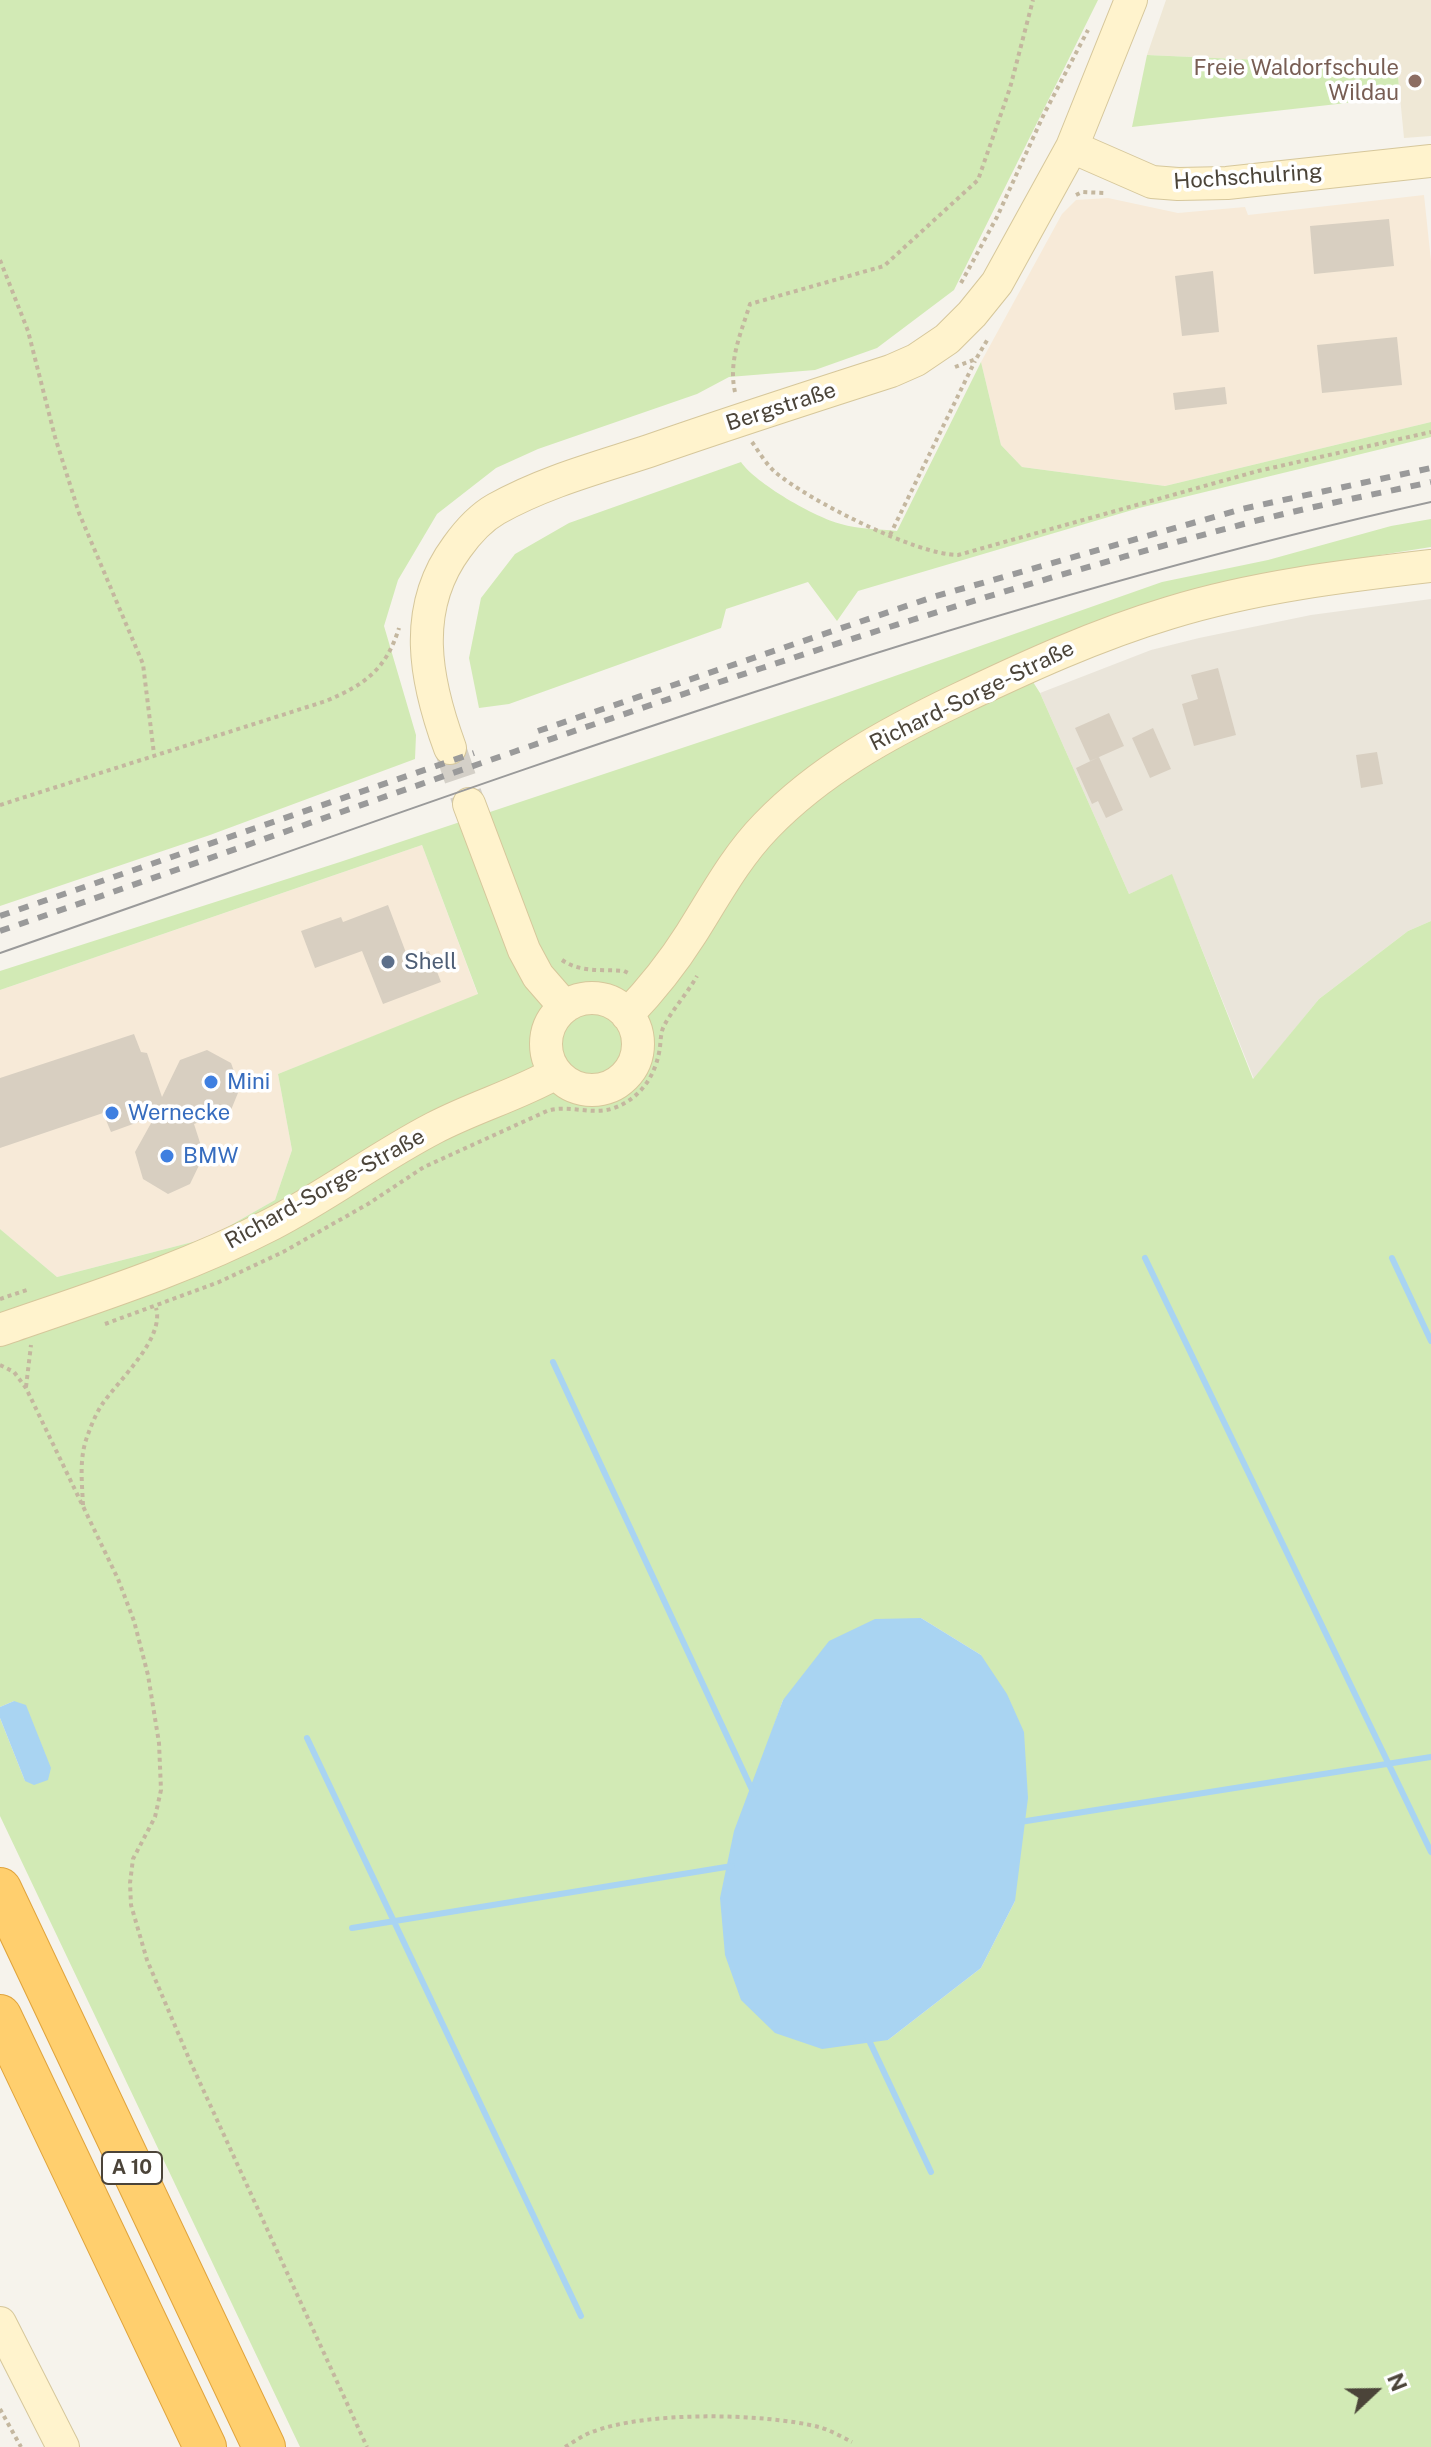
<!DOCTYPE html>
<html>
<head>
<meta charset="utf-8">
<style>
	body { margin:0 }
	#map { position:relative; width:1431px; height:2447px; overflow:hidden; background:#f6f3ec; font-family:"Public Sans",sans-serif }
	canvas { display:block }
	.north { position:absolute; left:1335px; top:2351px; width:80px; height:80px; -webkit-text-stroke:6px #fff; paint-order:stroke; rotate:68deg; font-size:22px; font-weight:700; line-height:32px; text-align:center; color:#4b4439 }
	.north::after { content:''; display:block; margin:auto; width:28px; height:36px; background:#4b4439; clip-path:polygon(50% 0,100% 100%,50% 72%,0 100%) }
</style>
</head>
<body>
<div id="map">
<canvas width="1431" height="2447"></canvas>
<div class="north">N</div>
</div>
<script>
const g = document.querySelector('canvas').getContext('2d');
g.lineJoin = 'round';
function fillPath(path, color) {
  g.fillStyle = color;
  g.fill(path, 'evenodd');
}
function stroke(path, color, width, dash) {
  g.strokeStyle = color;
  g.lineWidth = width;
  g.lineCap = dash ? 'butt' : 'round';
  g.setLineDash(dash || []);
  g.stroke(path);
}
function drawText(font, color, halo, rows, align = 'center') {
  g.font = font + ' "Public Sans",sans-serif';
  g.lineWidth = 7;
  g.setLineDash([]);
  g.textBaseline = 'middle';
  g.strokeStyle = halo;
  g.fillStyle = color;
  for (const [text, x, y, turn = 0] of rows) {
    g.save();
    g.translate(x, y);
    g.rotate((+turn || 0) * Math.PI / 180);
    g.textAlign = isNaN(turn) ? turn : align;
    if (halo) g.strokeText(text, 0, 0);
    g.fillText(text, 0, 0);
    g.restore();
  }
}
fillPath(new Path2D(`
	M1431,599V921L1408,931L1319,999L1254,1079L1172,875L1129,894L1040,693L1151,650L1199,638L1311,615Z`), '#eae5da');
fillPath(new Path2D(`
	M1424,195L1431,261V422L1165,486L1022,467L1001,445L981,362L1062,214L1076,200L1108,198L1178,213L1245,207L1248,215Z
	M422,845L478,995L278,1074L292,1150L275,1200L208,1238L57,1277L0,1229V990Z`), '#f7ead8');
fillPath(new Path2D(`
	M1166,0H1431V136L1404,138L1397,66L1147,55Z`), '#efe8d6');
fillPath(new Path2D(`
	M0,0H1098L954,290L877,348L815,370L729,377L697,394L538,449L496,468L437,514L398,580L384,626L416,735L415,759L210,835L0,906Z
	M1147,55L1397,66L1400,97L1132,127Z
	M981,362L1001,445L1022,467L1165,486L1431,422V437L1139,508L858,591L837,621L808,582L726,609L721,628L509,704L479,708L469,658L481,598L515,554L569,523L741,462C755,483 816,518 841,524C858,529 879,529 897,531Z
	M1431,519V547L1285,570L1130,612L1016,655L1040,693L1129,894L1172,874L1253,1079L1319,999L1408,931L1431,921V2447H300L0,1816V1718L25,1781L14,1701L0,1707V1229L57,1277L208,1238L275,1200L292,1150L278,1074L478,994L422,845L0,990V971L340,862L838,696L1162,582L1268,560L1391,526ZM921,1618L981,1655L1015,1901L981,1968L888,2040L765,1751L783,1700Z`), '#d2eab5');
fillPath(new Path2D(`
	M921,1618L981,1655L1007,1694L1024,1732L1028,1798L1015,1901L981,1968L888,2040L822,2049L775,2033L741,2000L725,1955L720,1898L734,1831L783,1700L829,1641L875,1619Z
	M14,1701L26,1705L51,1768L48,1780L34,1785L25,1781L0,1718V1707Z`), '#a9d4f2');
stroke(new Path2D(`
	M1145,1258L1431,1852
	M1392,1258L1431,1341
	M553,1362L754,1794
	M307,1738L581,2316
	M1020,1822L1431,1757
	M352,1928L732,1866
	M867,2036L931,2172`), '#a9d4f2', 6);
fillPath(new Path2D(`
	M1389,219L1394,266L1314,274L1310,226Z
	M1213,271L1219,332L1182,336L1175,276Z
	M1397,337L1402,385L1322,393L1317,345Z
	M1225,387L1227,404L1175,410L1173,393Z
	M1218,668L1236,735L1194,746L1182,704L1198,699L1191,675Z
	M1109,713L1124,746L1090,761L1075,728Z
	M1153,728L1171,769L1150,778L1132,738Z
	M1377,752L1383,784L1361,788L1356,755Z
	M1099,757L1123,810L1106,818L1098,801L1092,804L1076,768Z
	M388,905L408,958L429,951L441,982L383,1004L362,951L315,968L301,931L341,917L343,922Z
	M134,1034L141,1052L147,1053L162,1097L180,1060L207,1050L231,1063L240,1088L231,1110L194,1124L204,1155L190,1184L168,1194L143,1179L135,1152L155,1116L111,1132L103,1113L0,1148V1078Z`), '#d8cfc1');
stroke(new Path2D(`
	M450,748L469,804`), '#d4d0c8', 32, [32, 16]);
const secondary = new Path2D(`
	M1072,147L1152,182L1178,184L1227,183L1431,161
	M450,748C425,680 411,609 457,547C467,533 482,517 496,509C544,482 597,468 649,451C729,423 810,397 891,371L916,360L947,339L972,314L997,283L1072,147L1131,0
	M469,804L524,950L538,976L565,1007
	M546 1044a46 46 0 1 1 92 0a46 46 0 1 1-92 0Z
	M627,1015C651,990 672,964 691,934C715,896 735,858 766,826C820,770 888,733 957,700C1026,667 1096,635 1169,613C1253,587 1344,576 1431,566
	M0,1330C92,1298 185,1269 272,1224C328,1195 378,1157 434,1128C474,1107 517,1095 556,1073
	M0,2323L63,2447`);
const highway = new Path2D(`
	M0,1889L264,2447
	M0,2016L205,2447`);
stroke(secondary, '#d6c79b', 34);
stroke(highway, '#e0a43c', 44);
stroke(new Path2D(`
	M1076,195L1082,192L1106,193
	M0,260L28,331L55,437L79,513L143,664L154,754
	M961,283L997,217L1044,114L1088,30
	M955,367L976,359L989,337
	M735,392C728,361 741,333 750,304L884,266L978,180L1010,88L1033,0
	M752,442C759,452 766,464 775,472C808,500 916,555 958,555L1258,471L1431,432
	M890,535L975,361
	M0,805L326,701C364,685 386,670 399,628
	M562,960C581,973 602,969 624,971L630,974
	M0,1299L27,1290
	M105,1324L219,1282L283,1252L368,1204L424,1167L547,1111C569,1104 592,1116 614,1108C639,1099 654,1078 659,1053C661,1044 660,1036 663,1028C671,1011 687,994 697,976
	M0,1365L14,1372L26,1388L118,1579L134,1621L148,1675L159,1743L161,1790L155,1817L133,1859L130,1883L131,1905L147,1960L190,2061L367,2447
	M26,1387L31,1345
	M83,1505C82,1482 79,1459 87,1437C91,1426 96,1413 103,1403C119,1380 165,1338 156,1308
	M0,2409L21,2447
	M565,2447C574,2442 583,2435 592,2432C646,2411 763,2413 819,2427C830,2430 842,2437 852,2442`), '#c4b79f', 4, [4, 4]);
stroke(secondary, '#fff3cd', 32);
stroke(highway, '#ffcf6e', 42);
stroke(new Path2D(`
	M0,953C472,789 943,611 1431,502`), '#9a9a9a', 2);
stroke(new Path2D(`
	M538,731L933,597L1242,509L1431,468
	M0,916L474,753
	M0,931C411,790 819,636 1240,525C1303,508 1367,496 1431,482`), '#9a9a9a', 6, [10, 10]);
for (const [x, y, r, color] of [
	[1415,81,8,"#8d6e63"],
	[388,962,8,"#5c6f8a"],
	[211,1082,8,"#3f7fe0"],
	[112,1113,8,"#3f7fe0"],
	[167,1156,8,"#3f7fe0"]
]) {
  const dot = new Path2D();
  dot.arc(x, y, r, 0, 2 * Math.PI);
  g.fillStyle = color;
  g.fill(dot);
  stroke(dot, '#fff', 3);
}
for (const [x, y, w] of [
	[132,2168,60]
]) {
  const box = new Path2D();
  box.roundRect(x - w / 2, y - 16, w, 32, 6);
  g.fillStyle = '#fff';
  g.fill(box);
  stroke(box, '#4b4439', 2);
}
drawText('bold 20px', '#4b4439', null, [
	["A 10",132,2168]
]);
drawText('22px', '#785e54', '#fff', [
	["Freie Waldorfschule",1399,68],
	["Wildau",1399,93]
], 'right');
drawText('22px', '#4b4439', '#fff', [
	["Hochschulring",1248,177,-4],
	["Bergstraße",781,407,-18],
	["Richard-Sorge-Straße",972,696,-26],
	["Richard-Sorge-Straße",325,1189,-29]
]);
drawText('22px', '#4e5e75', '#fff', [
	["Shell",404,962]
], 'left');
drawText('22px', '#366cbe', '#fff', [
	["Mini",227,1082],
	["Wernecke",128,1113],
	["BMW",183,1156]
], 'left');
</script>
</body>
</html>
